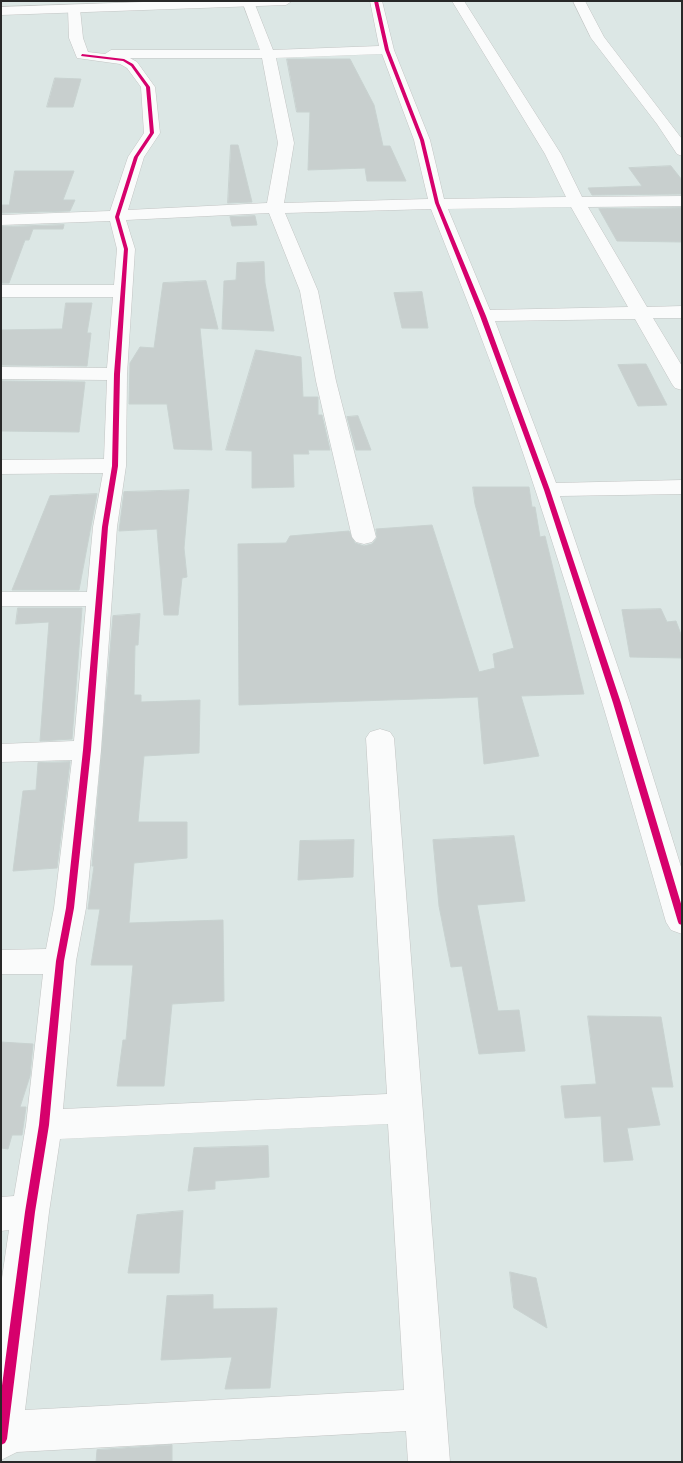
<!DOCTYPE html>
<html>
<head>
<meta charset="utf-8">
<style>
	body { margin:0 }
	#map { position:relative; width:683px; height:1463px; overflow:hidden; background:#dce7e5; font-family:"Sofia Sans Condensed",sans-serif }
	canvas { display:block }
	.frame { position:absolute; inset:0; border:2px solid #282828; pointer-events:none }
</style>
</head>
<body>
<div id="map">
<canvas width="683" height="1463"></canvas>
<div class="frame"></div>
</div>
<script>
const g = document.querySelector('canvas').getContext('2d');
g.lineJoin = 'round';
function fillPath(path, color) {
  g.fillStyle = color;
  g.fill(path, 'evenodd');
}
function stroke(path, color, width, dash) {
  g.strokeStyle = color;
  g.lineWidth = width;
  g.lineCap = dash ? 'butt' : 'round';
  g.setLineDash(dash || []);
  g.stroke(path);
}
const building = new Path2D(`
	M287,59H350L374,105L383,146H390L406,181H367L365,168L308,170L310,112H297Z
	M55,78L81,79L73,107H47Z
	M231,145H238L252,202L228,203Z
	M671,166L682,180V194L592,195L588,188L642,186L629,168Z
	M15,171H74L63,200H75L70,211L1,213V205H9Z
	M682,208V242L617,241L599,209Z
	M255,216L257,225L232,226L230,217Z
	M64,225L63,229H33L29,240H25L9,283H1V227Z
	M264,262L265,283L274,331L222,329L224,281L236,280L237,263Z
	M206,281L218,329L200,328L212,450L174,449L167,404H129L130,363L140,347L154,348L163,283Z
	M422,292L428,328H402L394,293Z
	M66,303H92L87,333H91L87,366L1,365V330L62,329Z
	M256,350L301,357L303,397H318V415H322L330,450H308L309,454H293L294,487L252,488V451L226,450Z
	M638,364H646L667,405L638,406L618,365Z
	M1,381L85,382L79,432L1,431Z
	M358,416L371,450H356L347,417Z
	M473,487H529L532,507H535L540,537L545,536L584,694L521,696L539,756L484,764L478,697L239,705L238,544L286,543L290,536L349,531L355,543L364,546L372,544L377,538L376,529L432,525L479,672L495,668L493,654L514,648L475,504Z
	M189,490L184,548L187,577L182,578L178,615H164L157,529L119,531L124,492Z
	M97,494L79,590H12L50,496Z
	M18,608H82L72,739L40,741L49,622L16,624Z
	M661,609L667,622L676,621L682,637V658L630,657L622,610Z
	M140,614L138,645H135L134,695H141V702L200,700L199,753L144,756L138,822H187V858L134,863L129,923L223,920L224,1001L172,1004L164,1086H117L123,1040H126L133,965H91L100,909H88L94,866H92L113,616Z
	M70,762L57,868L13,871L23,791L36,790L38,763Z
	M514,836L525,901L477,905L498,1011L519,1010L525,1051L479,1054L462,966L451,967L439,906L433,840Z
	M354,840L353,877L298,880L300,841Z
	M588,1016L661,1017L673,1087H651L660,1125L627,1128L633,1160L604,1162L601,1116L565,1118L561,1086L596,1084Z
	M1,1042L33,1044L30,1076L20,1107H26L22,1135H12L8,1149L1,1148Z
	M268,1146L269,1177L215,1181V1189L188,1191L194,1148Z
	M183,1211L179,1273H128L137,1215Z
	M510,1272L536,1278L547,1328L514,1308Z
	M213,1295V1309L277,1308L270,1388L225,1389L232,1357L161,1360L167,1296Z
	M172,1445V1462H96L97,1450Z`);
fillPath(building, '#c8cfce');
stroke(building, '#c8d2d0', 1);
const street = new Path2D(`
	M242,1L254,2L273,50L379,46L370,1H382L394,50L430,140L444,199L566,197L545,154L452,1H464L561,154L582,197L682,196V206L588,207L647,307L682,306V318H653L682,366V390L675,388L672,384L635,319L495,321L556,483L682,480V494L560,496L630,703L682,870V934L671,930L666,922C625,778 583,634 536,492C505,396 468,302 431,209L285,213L318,291L336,381L376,537L372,542L364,544L356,542L352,537L316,381L300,291L269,213L126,220L135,249L127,374L126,466L117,527L101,750L86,908L76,961L63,1109L387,1094L366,738L370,732L380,729L390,732L394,738L450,1462H408L406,1431L17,1452L1,1460V1285L9,1230L1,1231V1197L14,1196L26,1125L43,974H1V950L46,949L54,908L72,760L1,762V744L74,741L86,606H1V592H87L93,527L103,473L1,474V460L104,459L107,380L1,379V367L107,368L113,297H1V285H114L117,249L110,221L1,225V215L110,211L128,157L144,133L141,87L127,68L120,64L77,58L69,38L68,9L70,6H78L80,9L83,38L88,52L105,54L111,50H260ZM382,54L414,140L428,199L284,203L294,143L276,58ZM130,58H262L278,143L267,203L128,210L144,157L160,133L155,87L137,62ZM571,207L628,307L490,310L448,209ZM388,1124L404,1390L25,1410L49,1212L60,1139Z
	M573,1H585L604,37L682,139V156L677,154L657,124L591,38Z`);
const secondary = new Path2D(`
	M172,1H292L286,5L1,15V7Z`);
stroke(street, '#c2c4c3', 1);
stroke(secondary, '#c2c4c3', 1);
fillPath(street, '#fafbfb');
fillPath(secondary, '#fafbfb');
fillPath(new Path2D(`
	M374,1H378L389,50L424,140L439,203L486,316L550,490L621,703L682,907V925L679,924L678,922L613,703L544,490L480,316L435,203L420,140L385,50Z
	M82,54L124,59L133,64L150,87L154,133L138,157L119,217L128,249L120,374L118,466L108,527L91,750L74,908L64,961L49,1125L35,1212L7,1439L5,1443L1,1445V1393L25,1212L39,1125L56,961L66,908L83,750L102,527L112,466L114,374L124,249L115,217L134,157L150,133L146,87L131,66L123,61L81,56Z`), '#d6006c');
</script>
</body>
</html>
